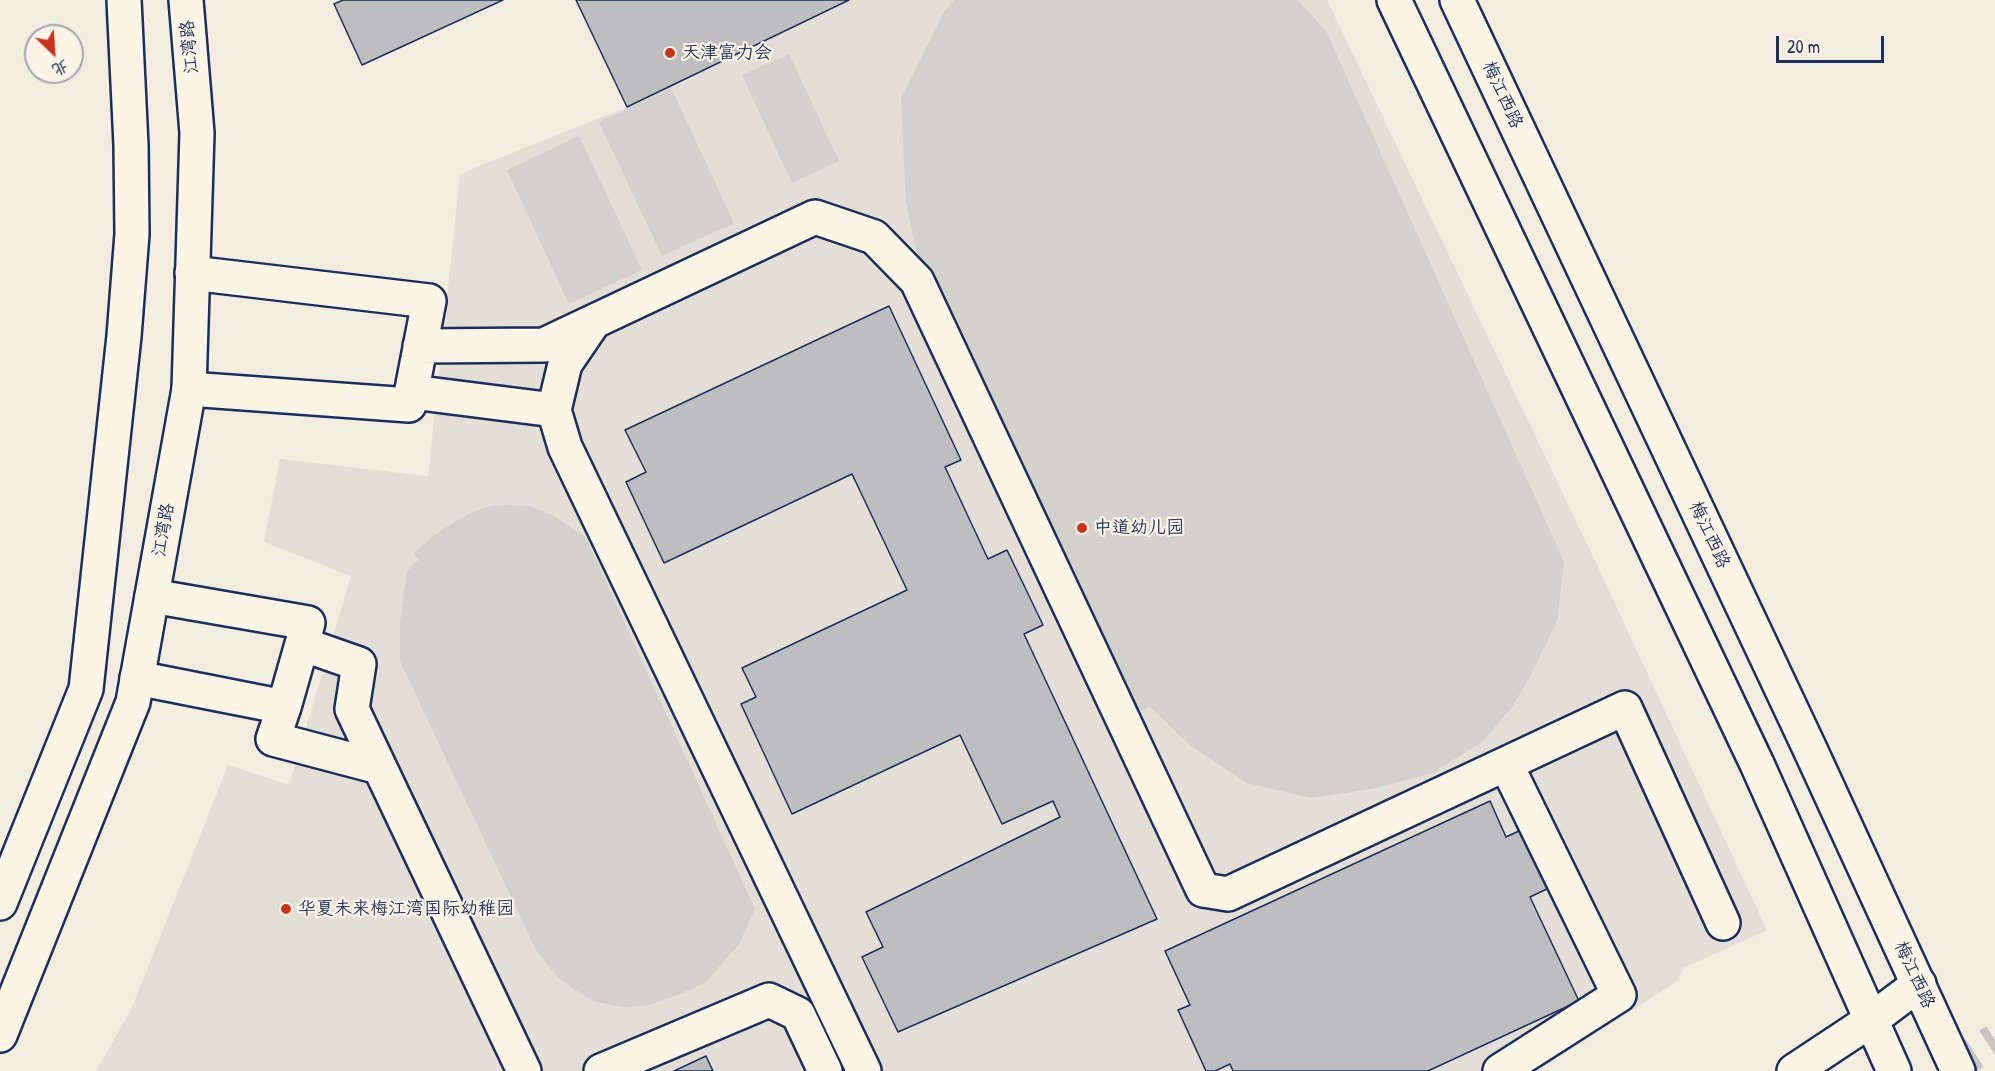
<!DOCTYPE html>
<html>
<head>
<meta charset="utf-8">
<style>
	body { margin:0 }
	#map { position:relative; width:1995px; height:1071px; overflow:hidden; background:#f3ede0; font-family:"Patrick Hand","LXGW WenKai TC",sans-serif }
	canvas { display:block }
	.north { position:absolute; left:24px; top:24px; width:60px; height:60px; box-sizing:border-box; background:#fcf5e5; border:2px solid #a2a6af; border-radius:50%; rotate:155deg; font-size:16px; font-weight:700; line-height:24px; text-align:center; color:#1b2f5e }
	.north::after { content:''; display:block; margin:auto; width:21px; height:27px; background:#c8321e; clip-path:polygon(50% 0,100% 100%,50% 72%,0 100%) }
	.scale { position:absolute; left:1776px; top:36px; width:108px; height:27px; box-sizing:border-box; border:3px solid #1b2f5e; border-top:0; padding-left:8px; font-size:18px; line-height:21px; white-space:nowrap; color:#1b2f5e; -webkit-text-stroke:4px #fcf5e5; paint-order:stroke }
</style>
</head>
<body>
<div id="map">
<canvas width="1995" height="1071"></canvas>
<div class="north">北</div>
<div class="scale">20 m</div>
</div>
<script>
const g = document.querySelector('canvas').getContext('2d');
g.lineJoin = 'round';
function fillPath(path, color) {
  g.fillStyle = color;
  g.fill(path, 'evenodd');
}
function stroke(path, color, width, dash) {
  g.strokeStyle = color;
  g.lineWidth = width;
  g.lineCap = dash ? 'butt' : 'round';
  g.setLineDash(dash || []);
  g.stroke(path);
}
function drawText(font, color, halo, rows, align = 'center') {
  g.font = font + ' "Patrick Hand","LXGW WenKai TC",sans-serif';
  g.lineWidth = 4.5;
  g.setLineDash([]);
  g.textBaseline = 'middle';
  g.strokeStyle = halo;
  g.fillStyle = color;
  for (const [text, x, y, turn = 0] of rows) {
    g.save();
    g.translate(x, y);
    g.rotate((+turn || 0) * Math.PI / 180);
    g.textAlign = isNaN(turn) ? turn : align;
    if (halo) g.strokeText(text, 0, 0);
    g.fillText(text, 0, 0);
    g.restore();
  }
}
fillPath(new Path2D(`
	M849,0H1327L1598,567L1767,930L1684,968L1678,981L1537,1071H96L131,1010L228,765L289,785L351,576L264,542L280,459L428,476L460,174L627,107Z`), '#e3dfd6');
fillPath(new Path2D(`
	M954,0H1298L1327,33L1564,562L1557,621L1530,677L1512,707L1483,741L1433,773L1372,789L1311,798L1247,783L1190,745L1150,707L1134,713L916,250L906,202L901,99L943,14Z
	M789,54L839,161L792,183L742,75Z
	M671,88L734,223L662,256L599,122Z
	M579,136L642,270L569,304L507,170Z
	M530,506L552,515L586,538L755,909L739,944L705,983L680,994L646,1006L622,1007L592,1001L558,978L536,950L400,661V622L407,571L419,559L414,554C427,538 468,511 488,507C501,504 517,506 530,506Z`), '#d3d1cc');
const building = new Path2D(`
	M343,0H503L362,65L334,4Z
	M576,0H849L627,107Z
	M889,306L961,460L945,467L988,559L1007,550L1043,625L1024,634L1157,919L898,1032L862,957L883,947L866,912L1060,817L1053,801L1002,824L960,735L792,814L741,704L756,697L742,668L907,590L852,474L664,563L626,482L646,472L625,430Z
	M1490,801L1506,837L1523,829L1551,887L1530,897L1579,1001L1428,1071H1233L1230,1064L1215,1071H1206L1178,1010L1190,1005L1165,951Z
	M706,1056L713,1071H674Z`);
fillPath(building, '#bebec0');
stroke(building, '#1b2f5e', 1.5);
stroke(new Path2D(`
	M1947,1071L1995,1040`), '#c8c7c6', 33, [33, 16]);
const minor = new Path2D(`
	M593,323L565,364L554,410L565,447L864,1071
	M420,346L544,345L815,217L874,237L917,281L1203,890L1228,894L1625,708L1723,923
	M189,389L409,405L429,301L192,273
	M412,392L554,410
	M302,644L359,664L352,709L524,1071
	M137,678L284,707L308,623L152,596
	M284,707L273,739L379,767
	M601,1071L769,1000L798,1014L825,1071
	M1500,1071L1619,995L1506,764
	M1794,1071L1871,1020L1919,984`);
const major = new Path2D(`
	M1394,0L1757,764L1894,1071
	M1457,0L1809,747L1958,1071
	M0,903L86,689L124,336L132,234L131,145L124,0
	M0,1035L133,702L189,389L197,133L186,0`);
stroke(minor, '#1b2f5e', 38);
stroke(major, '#1b2f5e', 38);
stroke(minor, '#fcf5e5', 33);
stroke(major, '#fcf5e5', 33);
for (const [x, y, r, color] of [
	[670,53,6,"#c8321e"],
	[1082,528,6,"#c8321e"],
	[286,909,6,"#c8321e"]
]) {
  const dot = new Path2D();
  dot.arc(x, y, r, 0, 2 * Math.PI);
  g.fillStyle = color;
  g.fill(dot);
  stroke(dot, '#fcf5e5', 2);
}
drawText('18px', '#1b2f5e', '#fcf5e5', [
	["江湾路",190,47,-95],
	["梅江西路",1502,95,65],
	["江湾路",164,530,-80],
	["梅江西路",1709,535,65],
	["梅江西路",1914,975,65]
]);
drawText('18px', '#1b2f5e', '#fcf5e5', [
	["天津富力会",682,53],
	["中道幼儿园",1094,528],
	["华夏未来梅江湾国际幼稚园",298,909]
], 'left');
</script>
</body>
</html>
